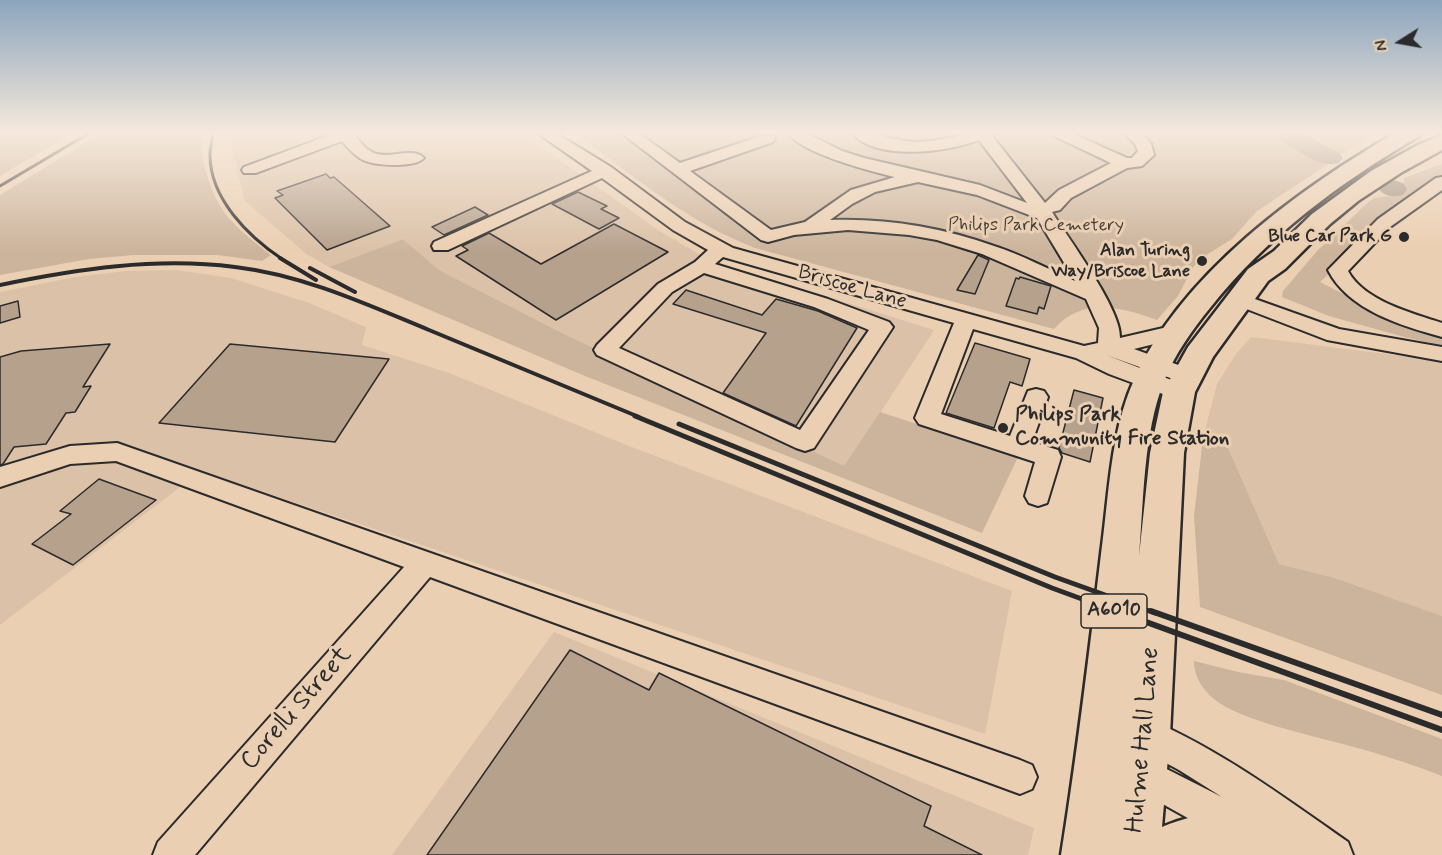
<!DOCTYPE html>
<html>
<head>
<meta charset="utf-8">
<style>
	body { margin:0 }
	#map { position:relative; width:1442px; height:855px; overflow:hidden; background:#ebcfb2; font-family:Mynerve,sans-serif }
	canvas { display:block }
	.north { position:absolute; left:1370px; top:12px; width:60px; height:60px; -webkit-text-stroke:4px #ebcfb2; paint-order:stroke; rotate:259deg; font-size:16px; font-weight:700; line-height:24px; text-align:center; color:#2b2b2b }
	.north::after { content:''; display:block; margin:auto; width:21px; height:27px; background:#2b2b2b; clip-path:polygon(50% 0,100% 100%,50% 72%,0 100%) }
</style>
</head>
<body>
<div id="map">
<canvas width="1442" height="855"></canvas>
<div class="north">N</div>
</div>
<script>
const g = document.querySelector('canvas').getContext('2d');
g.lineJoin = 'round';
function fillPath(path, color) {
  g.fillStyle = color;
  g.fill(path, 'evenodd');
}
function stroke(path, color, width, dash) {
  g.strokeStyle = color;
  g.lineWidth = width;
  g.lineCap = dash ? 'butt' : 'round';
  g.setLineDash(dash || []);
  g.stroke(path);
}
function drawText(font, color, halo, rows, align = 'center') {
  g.font = font + ' Mynerve,sans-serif';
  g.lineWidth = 6;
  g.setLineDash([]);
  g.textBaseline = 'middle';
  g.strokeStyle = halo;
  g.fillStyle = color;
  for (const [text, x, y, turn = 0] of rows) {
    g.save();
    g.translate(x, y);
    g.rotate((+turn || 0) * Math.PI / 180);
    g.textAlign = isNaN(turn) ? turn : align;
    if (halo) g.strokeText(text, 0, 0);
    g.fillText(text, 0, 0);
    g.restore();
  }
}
fillPath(new Path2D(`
	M232,132H521L658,230L707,259L934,330L845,467L564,334L439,270L403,239L329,267L305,253L245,201L231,147Z
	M177,270L231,278L309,303L366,327L362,345L449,373L629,446L1012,591L985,734L201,471L0,625V292L75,277L126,271Z
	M1251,337L1442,361V616L1335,578L1279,564L1222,434L1203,438L1217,384L1236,354Z
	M554,632L1034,828L1028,855H392Z`), '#dbc1a7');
fillPath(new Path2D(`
	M0,132H75L0,176Z
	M103,132H205C200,142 202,157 205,168C217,214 235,227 271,255L262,261L217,255H134L89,259L0,275V195Z
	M576,132H1267L1333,161L1257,211L1232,239L1203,257L1193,267L1178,296L1157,320C1121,307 1082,297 1054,329L755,248C690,223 638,180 583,139Z
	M1288,132H1379L1334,158Z
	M1442,164V178L1427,184L1320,282L1367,306L1442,334V346L1404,337L1329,316L1282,297L1283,291L1318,250L1364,206L1374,198L1390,196L1404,186V178Z
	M403,239L439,270L564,334L844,466L880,412L1018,457L982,533L585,376L329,267Z
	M1222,434L1279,564L1335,578L1442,616V695L1200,607L1194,516L1203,438Z
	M1194,661L1238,672L1284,680L1442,739V776C1404,761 1367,750 1327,740C1294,731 1257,723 1226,707C1208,697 1194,681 1194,661Z`), '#ccb49c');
fillPath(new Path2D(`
	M1272,132H1301L1339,153L1343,158L1339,163C1318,169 1294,148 1276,137Z
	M1390,179L1403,183L1407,189L1403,195C1392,197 1384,197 1377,187L1381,181Z`), '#9f8e7d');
const building = new Path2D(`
	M326,174L330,178L334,177L390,226L327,250L275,198L283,195L277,191Z
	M578,192L607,206L601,209L619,218L599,229L552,204Z
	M475,207L488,215L444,235L432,227Z
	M614,224L668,252L556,320L456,256L468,250L462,246L489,233L541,264Z
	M978,255L989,260L975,294L957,290Z
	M1020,277L1051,286L1044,309L1039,307L1037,314L1006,306L1016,278L1019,279Z
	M686,290L762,315L776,299L818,311L857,328L796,426L723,393L766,333L673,304Z
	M18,301L20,317L0,323V306Z
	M975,343L1030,359L1022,386L1010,382L994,428L946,413Z
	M110,344L83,387L91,386L75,412L66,413L46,444L14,447L3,464L0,465V357L21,351Z
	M230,344L389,359L335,442L159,423Z
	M1074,390L1103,398L1090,462L1062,453L1059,448Z
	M99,479L156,500L73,565L32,544L71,514L60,511Z
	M570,650L649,690L659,673L931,806L924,826L982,855H427Z`);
fillPath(building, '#b6a18d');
stroke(building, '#2b2b2b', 1.5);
const minor = new Path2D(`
	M338,132H358L355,136C361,143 368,152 377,154C391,158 414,147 424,158C415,168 376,166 363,160C355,156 348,148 342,141L256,173H244L242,170L244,167Z
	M536,132H554L611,167L685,222L733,248L1084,346L1098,343L1099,328L1086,299L982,254L937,240L909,235L848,230L794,235L768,242L761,240L620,132H637L680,163L761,136H773L775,139L773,142L690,171L771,230L805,222L851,190L895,177C870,171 800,153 787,132H804L842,151L864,158L980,185L1027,203L979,140C948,152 875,162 851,132C874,130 895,143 920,142C944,141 965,132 989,132L1045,203L1059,190L1111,163L1052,135L1050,132H1069L1127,158H1132L1138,151L1135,144L1123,132H1141L1151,144L1154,155L1142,166L1127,168L1071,198L1060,210L1052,212C1068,238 1122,310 1120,338L1176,325L1183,327L1187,332L1183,337L1134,349L1195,371L1198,376L1195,381L1187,384L1106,355L1187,386L1190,392L1187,398L1179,400L1109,374L1076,358L973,329L941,414L1010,436L1028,391L1036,389L1044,391L1048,397L1032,442L1058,450L1061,457L1047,503L1038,506L1029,503L1025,496L1035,462L919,424L915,418L954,323L723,257L715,264L828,299L889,322L893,327L814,448L805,451L796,448L597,355L594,350L597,345L658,284L695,262L708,250L673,230L602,178L448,250H434L432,246L434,242L592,171ZM918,182L977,195L1037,218L1075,281C1048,269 1022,255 994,246C942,227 885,218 830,220L852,204L875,192ZM704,273L814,307L869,330L800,430L619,348L672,292Z
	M1442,177V190L1390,227L1348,271C1364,301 1412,313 1442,323V337C1402,326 1348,310 1328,270L1378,219L1436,178Z
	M1238,293L1339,329L1442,347V361L1327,340L1231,303L1228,299L1231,295Z
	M117,443L1020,760L1032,765L1037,777L1032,789L1020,794L430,577L195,855H153L158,842L404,567L116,461L70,464L0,487V467L70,446Z
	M1139,715C1215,746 1281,795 1348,842L1353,855H1254L1125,783L1120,771L1125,759L1137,754L1222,797L1179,770L1127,742L1123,731L1127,720Z`);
const highway = new Path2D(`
	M1397,132H1423L1419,136C1340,183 1268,235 1210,308C1192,330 1175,354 1164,381C1143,435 1144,499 1139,556L1150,453L1163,392L1188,347L1248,269L1274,251L1312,214L1371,171L1418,145L1442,135V150L1402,172L1358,201L1330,224L1285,269L1268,281L1213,357L1195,392L1184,453L1170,735L1162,827C1216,804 1248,814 1301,837L1308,855H1061C1077,755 1089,654 1101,554C1109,497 1110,433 1134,380C1181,274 1300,188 1397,132Z`);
stroke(minor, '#2b2b2b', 4);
stroke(highway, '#2b2b2b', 5);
fillPath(minor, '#ebcfb2');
fillPath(highway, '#ebcfb2');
stroke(new Path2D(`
	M213,132C212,140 210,148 210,155C210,199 249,237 282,259
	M0,186L91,132`), '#2b2b2b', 3);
stroke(new Path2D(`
	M280,258L316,280
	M310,268L355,292
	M0,285C77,269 156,257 235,267C303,275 366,304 429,330C499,359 569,388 639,417`), '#2b2b2b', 4);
stroke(new Path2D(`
	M635,416L1052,588L1120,613
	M679,424L1055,577L1155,613`), '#2b2b2b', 5);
stroke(new Path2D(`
	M1116,611L1442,730
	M1151,611L1442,715`), '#2b2b2b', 6);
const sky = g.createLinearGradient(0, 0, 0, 251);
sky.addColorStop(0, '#8ba5bd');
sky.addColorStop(0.53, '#f6e9dc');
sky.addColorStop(1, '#f6e9dc00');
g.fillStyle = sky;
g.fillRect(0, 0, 1442, 251);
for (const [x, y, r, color] of [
	[1404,237,6,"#2b2b2b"],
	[1202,261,6,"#2b2b2b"],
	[1003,428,6,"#2b2b2b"]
]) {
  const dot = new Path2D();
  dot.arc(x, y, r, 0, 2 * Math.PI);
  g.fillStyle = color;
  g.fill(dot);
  stroke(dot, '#ebcfb2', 2);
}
drawText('18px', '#43403c', '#ebcfb2', [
	["Philips Park Cemetery",1036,226]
]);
drawText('bold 18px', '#2b2b2b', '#ebcfb2', [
	["Blue Car Park G",1392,237],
	["Alan Turing",1190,251],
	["Way/Briscoe Lane",1190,272]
], 'right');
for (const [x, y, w] of [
	[1114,611,66]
]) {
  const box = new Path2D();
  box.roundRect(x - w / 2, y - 17, w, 34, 4.5);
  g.fillStyle = '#ebcfb2';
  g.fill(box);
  stroke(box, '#2b2b2b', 1.5);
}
drawText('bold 20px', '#2b2b2b', null, [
	["A6010",1114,611]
]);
drawText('21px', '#2b2b2b', '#ebcfb2', [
	["Briscoe Lane",852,288,16]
]);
drawText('bold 21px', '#2b2b2b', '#ebcfb2', [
	["Philips Park",1015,416],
	["Community Fire Station",1015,440]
], 'left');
drawText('26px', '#2b2b2b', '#ebcfb2', [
	["Corelli Street",297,709,-49],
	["Hulme Hall Lane",1144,740,-85]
]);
</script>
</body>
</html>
